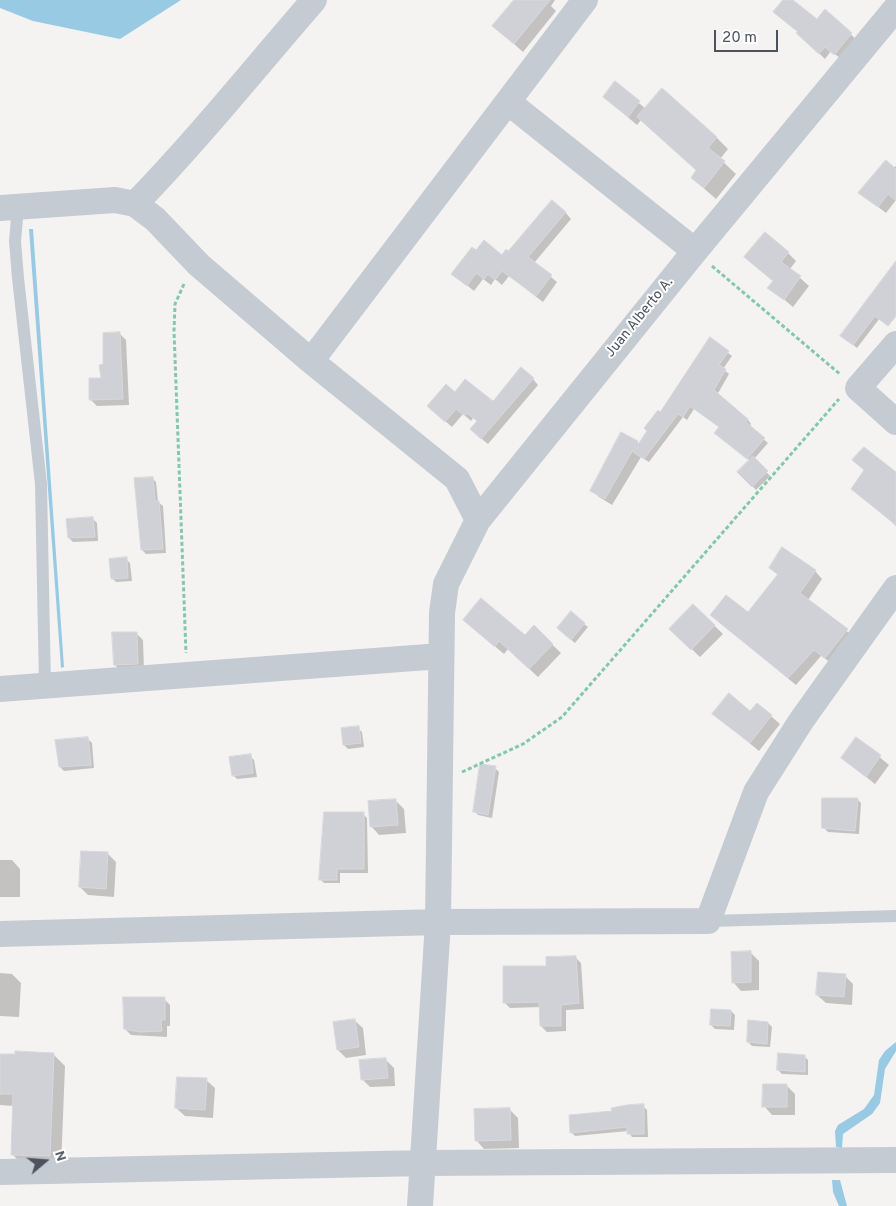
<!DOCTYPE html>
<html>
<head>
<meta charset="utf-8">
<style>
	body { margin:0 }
	#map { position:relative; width:896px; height:1206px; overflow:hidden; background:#f4f3f2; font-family:Overpass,sans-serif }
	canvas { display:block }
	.north { position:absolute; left:20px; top:1136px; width:50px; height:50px; -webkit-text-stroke:4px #fff; paint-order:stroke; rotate:72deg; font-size:14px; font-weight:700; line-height:20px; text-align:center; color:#4c535e }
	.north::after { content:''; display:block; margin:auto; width:18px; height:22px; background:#4c535e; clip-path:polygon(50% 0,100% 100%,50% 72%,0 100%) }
	.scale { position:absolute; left:714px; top:30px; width:64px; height:22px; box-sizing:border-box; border:2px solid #4c535e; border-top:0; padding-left:6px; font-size:15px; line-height:18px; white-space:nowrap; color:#4c535e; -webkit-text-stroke:4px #fff; paint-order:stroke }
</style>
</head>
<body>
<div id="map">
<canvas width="896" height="1206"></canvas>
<div class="north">N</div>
<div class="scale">20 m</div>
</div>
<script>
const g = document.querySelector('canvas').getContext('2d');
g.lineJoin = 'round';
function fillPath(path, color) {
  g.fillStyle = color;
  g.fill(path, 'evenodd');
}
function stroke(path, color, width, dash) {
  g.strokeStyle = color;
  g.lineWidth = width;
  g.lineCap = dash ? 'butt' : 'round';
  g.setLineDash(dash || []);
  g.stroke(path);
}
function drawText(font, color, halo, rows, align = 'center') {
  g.font = font + ' Overpass,sans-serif';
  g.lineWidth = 4;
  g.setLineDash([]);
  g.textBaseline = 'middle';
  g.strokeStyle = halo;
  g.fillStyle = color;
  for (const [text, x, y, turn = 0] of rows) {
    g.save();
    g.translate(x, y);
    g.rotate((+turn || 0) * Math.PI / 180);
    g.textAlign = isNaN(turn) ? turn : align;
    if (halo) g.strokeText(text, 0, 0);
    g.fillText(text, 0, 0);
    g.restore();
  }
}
fillPath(new Path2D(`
	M0,0H181L120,39L33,21L0,8Z
	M29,229H33L64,667L61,668Z
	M896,1042V1051L885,1069L880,1103L872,1114L843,1134L842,1148L836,1147L835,1131L838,1125L864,1109L874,1095L879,1060L885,1051Z
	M832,1180H840L847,1206H839L833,1192Z`), '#98cae4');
fillPath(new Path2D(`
	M515,0H555L551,6L556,11L523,52L494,26Z
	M784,0H791L817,21L825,11L857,40L841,59L831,51L825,59L798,33Z
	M615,83L646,109L716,137L728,149L720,159L736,174L716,199L692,178L698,171L641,120L637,125L604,97Z
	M896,166V200L886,213L860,193Z
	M565,212L571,219L534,263L557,282L543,302L509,276L502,285L495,279L491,285L483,279L474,291L453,274L502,256Z
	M788,253L796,261L790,269L809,286L793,307L769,287L774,281L755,265Z
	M874,292L890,305L857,348L846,339Z
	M119,333L126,340L129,405L97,406L90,399L102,379L105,366Z
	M710,339L732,356L723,369L729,374L717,395L748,420L751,424L749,427L768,443L754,459L770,476L756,490L739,472L750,461L719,436L720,427L694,409L687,420L683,417L649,462L641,457L612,505L599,497L592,490L622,434L640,444Z
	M533,379L538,385L488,444L477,435L478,421L473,418L471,421L463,414L452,427L434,411L456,393L493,403Z
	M865,470L896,474V526L853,488Z
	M152,478L156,482L158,502L163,506L166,553L146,554L142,550L135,479Z
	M93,519L97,523L98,541L73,542L69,538Z
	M126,559L130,563L132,581L116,582L112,578Z
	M770,568L815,571L822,579L808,600L854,637L833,664L821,656L796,685L719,622L748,614L779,576Z
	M693,605L723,634L700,657L671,629Z
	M584,624L588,627L575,643L562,632Z
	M534,627L561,653L538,677L508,649L504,654L473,628L525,636Z
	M136,633L143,640L144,670L122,672L115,665Z
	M757,704L780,724L759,751L714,714L750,713Z
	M358,728L362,732L364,747L348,749L344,745Z
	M857,738L889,765L875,784L842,758Z
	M88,739L92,743L94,768L64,771L60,767Z
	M250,756L254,760L257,777L237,779L233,775Z
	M495,768L499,772L492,818L478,815L474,811Z
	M857,799L861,803L859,834L828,832L824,828Z
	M396,801L404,809L406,833L379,835L371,826Z
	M363,814L367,818L368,873H340V883H324L320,879Z
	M108,854L116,862L114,897L88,895L80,887Z
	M0,860H12L20,869V897H0Z
	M750,952L759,961V990L741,991L733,982Z
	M575,957L581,963L584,1009L566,1010V1031L547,1032L541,1026V1007L510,1008L504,1002L548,967Z
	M0,973L12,974L21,983L19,1017L0,1016Z
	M845,976L853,984L852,1005L826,1003L817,995Z
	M164,999L170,1005V1026H167V1037L131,1035L125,1029Z
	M731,1011L735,1015L734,1030L715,1029L711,1025Z
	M354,1020L363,1028L366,1055L346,1058L338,1050Z
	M768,1023L772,1027L770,1047L752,1046L748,1042Z
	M53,1054L65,1066L61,1167L24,1166L12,1154L14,1106L0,1105V1055Z
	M804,1056L808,1060V1075L782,1074L778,1070Z
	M386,1060L394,1068L395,1086L370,1087L362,1079Z
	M206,1080L215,1088L213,1118L185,1116L176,1108Z
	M787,1086L795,1094V1115H772L764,1106Z
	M643,1106L647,1110L648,1137H632L628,1131L575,1136L571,1132Z
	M510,1110L518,1118L519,1148L484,1149L476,1140Z`), '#0003');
const building = new Path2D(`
	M514,0H550L514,44L492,26Z
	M783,0H793L817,19L825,9L852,33L834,55L825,47L819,54L796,33L798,32L773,12Z
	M615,81L640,101L628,117L603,97Z
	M662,88L717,137L708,148L725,161L704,188L691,178L696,170L637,117Z
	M886,160L896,169V201L888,194L878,207L858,193Z
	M552,200L566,212L528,257L552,275L536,296L502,271L495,280L488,274L484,279L476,273L467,286L451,274L472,247L476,250L484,240L502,255L506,249L508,251Z
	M765,232L789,252L781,262L801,276L784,300L767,288L773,281L744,257Z
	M896,261V316L888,326L875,316L853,345L840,336Z
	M120,332L123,399L89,400V378H101L99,365L103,364V333Z
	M710,337L729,351L719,365L726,369L714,390L748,419L746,422L765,438L747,459L714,433L719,427L690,406L683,417L678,414L644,459L633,452L647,431L644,428L658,410L660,412Z
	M521,367L534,378L481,439L470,429L477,421L467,413L465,416L456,409L445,422L427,406L446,384L455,392L465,379L493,401Z
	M621,432L638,441L605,499L590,491Z
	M864,447L896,472V525L851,489L864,470L852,460Z
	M753,456L768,471L752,487L737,472Z
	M153,477L155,501H159L163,549L141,550L134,478Z
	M93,517L95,537L68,538L66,519Z
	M782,547L816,570L800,593L848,629L825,658L814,650L788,678L710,615L726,595L748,612L778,574L769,568Z
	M127,557L128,578L111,579L109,559Z
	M481,598L525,635L534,625L553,644L529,669L499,641L495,647L463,620Z
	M693,604L715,625L691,650L669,629Z
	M571,611L585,623L571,640L557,628Z
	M112,632H137L138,664L114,665Z
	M729,693L750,711L757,703L772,715L750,743L712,714Z
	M359,726L361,743L343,745L341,728Z
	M88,737L91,765L59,767L55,740Z
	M856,737L881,755L866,777L841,758Z
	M251,754L253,773L232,776L229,757Z
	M480,764L496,766L488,815L473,812Z
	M822,798H858L855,831L822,828Z
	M396,799L398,825L370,827L368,801Z
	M324,812H364V869H337V880H319Z
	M81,851L108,852L106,889L79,887Z
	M751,951V982L732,983L731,952Z
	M576,956L579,1003L561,1005V1026H540L539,1002L503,1003V966H546V957Z
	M818,972L846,974L844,997L816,995Z
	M123,997H165V1020H161L162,1031L140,1032L124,1029Z
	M711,1009L731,1010L730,1026L710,1025Z
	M355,1019L359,1047L337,1050L333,1022Z
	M748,1020L768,1022L767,1044L747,1042Z
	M15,1051L54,1053L50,1156L11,1155L13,1094H0V1054H15Z
	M778,1053L805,1055V1072L777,1070Z
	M386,1058L388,1078L361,1080L359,1060Z
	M177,1077L207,1078L205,1110L175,1108Z
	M763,1084H787V1107H762Z
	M644,1104V1134H627V1127L570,1133L569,1115L612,1111L611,1108L627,1105Z
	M510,1108L511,1140L475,1141L474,1109Z`);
fillPath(building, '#d0d1d6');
stroke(building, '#d7d8dd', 1);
stroke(new Path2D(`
	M712,266L841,375
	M184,284L175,304L174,331L186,653
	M462,772L523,744L562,717L839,399`), '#82c7ae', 3, [4, 2.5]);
stroke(new Path2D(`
	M18,207L15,241L18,278L41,484L45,686
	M708,921L896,916`), '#c5cbd2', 12);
stroke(new Path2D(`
	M508,102L695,251
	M135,204C198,139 255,68 314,0
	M0,208L115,200L135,204L155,219L199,265L311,361L457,479L478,520
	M896,344L858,388L896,422
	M311,361L585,0
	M0,689L441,656
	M0,934L438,922L708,921L756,792L801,721L896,588
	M0,1172L424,1163L896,1160
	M420,1206L438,922L442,613L446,584L478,520L695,251L896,8`), '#c5cbd2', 26);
drawText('14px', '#4c535e', '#fff', [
	["Juan Alberto A.",640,318,-51]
]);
</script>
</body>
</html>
